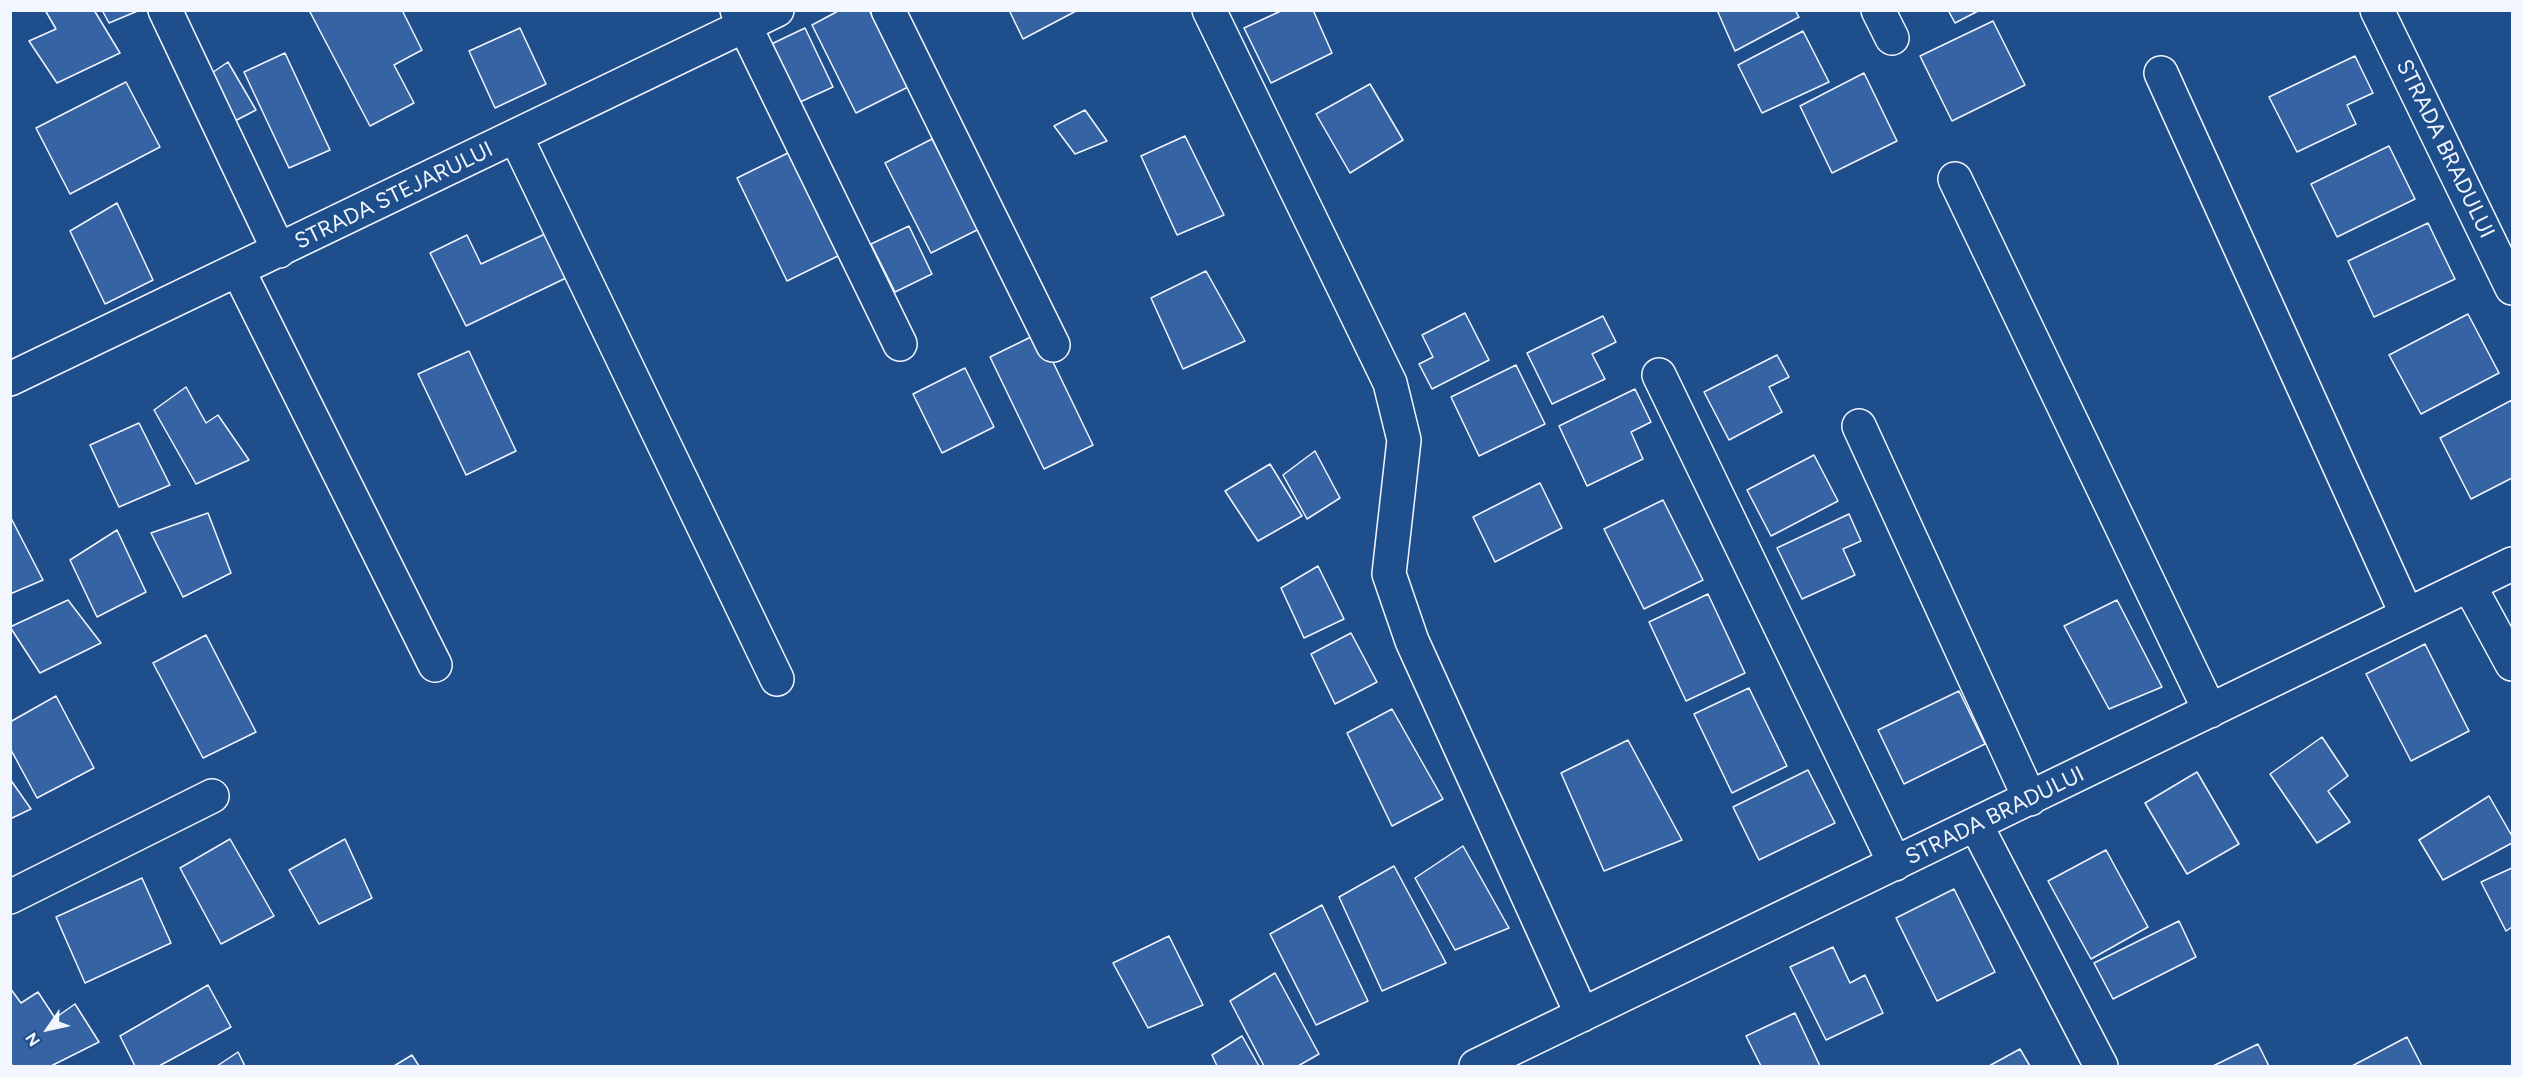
<!DOCTYPE html>
<html>
<head>
<meta charset="utf-8">
<style>
	body { margin:0 }
	#map { position:relative; width:2523px; height:1077px; overflow:hidden; background:#1f4e8c; font-family:Figtree,sans-serif }
	canvas { display:block }
	.frame { position:absolute; inset:0; border:12px solid #f2f6ff; pointer-events:none }
	.north { position:absolute; left:18px; top:999px; width:60px; height:60px; -webkit-text-stroke:4px #1f4e8c; paint-order:stroke; rotate:236deg; font-size:16px; font-weight:700; line-height:24px; text-align:center; color:#f2f6ff }
	.north::after { content:''; display:block; margin:auto; width:21px; height:27px; background:#f2f6ff; clip-path:polygon(50% 0,100% 100%,50% 72%,0 100%) }
</style>
</head>
<body>
<div id="map">
<canvas width="2523" height="1077"></canvas>
<div class="frame"></div>
<div class="north">N</div>
</div>
<script>
const g = document.querySelector('canvas').getContext('2d');
g.lineJoin = 'round';
function fillPath(path, color) {
  g.fillStyle = color;
  g.fill(path, 'evenodd');
}
function stroke(path, color, width, dash) {
  g.strokeStyle = color;
  g.lineWidth = width;
  g.lineCap = dash ? 'butt' : 'round';
  g.setLineDash(dash || []);
  g.stroke(path);
}
function drawText(font, color, halo, rows, align = 'center') {
  g.font = font + ' Figtree,sans-serif';
  g.lineWidth = 4.5;
  g.setLineDash([]);
  g.textBaseline = 'middle';
  g.strokeStyle = halo;
  g.fillStyle = color;
  for (const [text, x, y, turn = 0] of rows) {
    g.save();
    g.translate(x, y);
    g.rotate((+turn || 0) * Math.PI / 180);
    g.textAlign = isNaN(turn) ? turn : align;
    if (halo) g.strokeText(text, 0, 0);
    g.fillText(text, 0, 0);
    g.restore();
  }
}
const building = new Path2D(`
	M45,10H94L120,53L57,83L29,41L56,29Z
	M102,10H140L109,23Z
	M313,10H402L422,50L394,65L414,103L370,126L310,12Z
	M840,10H869L908,87L856,113L812,25Z
	M1009,10H1078L1023,39Z
	M1283,10H1313L1332,53L1271,83L1244,28Z
	M1717,10H1795L1799,17L1735,51Z
	M1948,10H1980L1955,23Z
	M1993,21L2025,85L1952,121L1920,56Z
	M520,28L546,84L495,108L469,51Z
	M805,28L833,87L789,107L761,49Z
	M1803,31L1829,82L1762,113L1738,65Z
	M285,53L330,150L289,168L244,72Z
	M2355,56L2373,93L2347,105L2356,124L2297,152L2269,97Z
	M228,62L256,110L229,124L206,77Z
	M1864,73L1897,141L1832,173L1800,106Z
	M126,82L160,147L70,194L36,128Z
	M1370,84L1403,140L1350,173L1316,114Z
	M1085,110L1107,141L1075,154L1054,126Z
	M1185,136L1224,215L1177,235L1141,156Z
	M932,139L979,229L931,253L885,163Z
	M2389,146L2415,199L2337,237L2311,184Z
	M790,152L840,255L787,281L737,178Z
	M117,203L153,280L105,304L70,231Z
	M2428,223L2455,279L2374,317L2348,261Z
	M909,226L932,274L895,292L871,244Z
	M545,234L566,278L466,326L430,253L467,235L481,264Z
	M1206,271L1245,341L1183,369L1151,298Z
	M1465,313L1489,360L1432,389L1419,364L1433,357L1422,335Z
	M2468,314L2499,373L2421,414L2389,355Z
	M1603,316L1616,342L1592,354L1605,379L1552,404L1527,353Z
	M1039,333L1093,445L1044,469L990,357Z
	M469,351L516,451L466,475L418,374Z
	M1777,355L1789,377L1769,387L1782,412L1729,440L1704,392Z
	M1516,365L1545,424L1479,456L1451,397Z
	M965,368L994,427L942,453L913,394Z
	M186,387L206,423L218,415L249,460L196,484L154,410Z
	M1635,389L1651,422L1631,432L1643,459L1587,486L1559,426Z
	M2512,400V478L2471,499L2440,438Z
	M139,423L170,485L119,507L90,445Z
	M1315,451L1340,498L1307,519L1283,475Z
	M1814,455L1838,501L1771,536L1747,490Z
	M1270,464L1302,516L1258,541L1225,491Z
	M1540,483L1562,528L1495,562L1473,517Z
	M1663,500L1703,580L1644,609L1604,529Z
	M208,513L231,573L183,597L151,533Z
	M1849,514L1861,541L1843,549L1855,575L1802,599L1777,548Z
	M10,516L43,580L10,594Z
	M117,530L146,592L97,617L70,560Z
	M1318,566L1344,619L1304,638L1281,588Z
	M1708,594L1745,673L1686,701L1649,622Z
	M68,600L101,643L40,673L10,627Z
	M2117,600L2162,687L2109,709L2064,626Z
	M1351,633L1377,682L1335,704L1311,654Z
	M206,635L256,732L203,758L153,663Z
	M2425,644L2469,731L2411,761L2366,674Z
	M1749,688L1787,766L1732,793L1694,714Z
	M1959,691L1985,744L1904,784L1878,730Z
	M56,696L94,768L37,798L10,748V722Z
	M1392,709L1443,799L1392,826L1347,733Z
	M2322,737L2348,776L2328,791L2350,822L2317,843L2270,774Z
	M1628,740L1682,840L1604,871L1561,773Z
	M1808,770L1835,823L1759,860L1733,807Z
	M2197,772L2239,844L2187,874L2145,803Z
	M10,779L31,809L10,819Z
	M2489,796L2512,836V843L2443,880L2419,840Z
	M230,839L274,916L221,944L180,868Z
	M345,839L372,898L319,924L289,870Z
	M1463,846L1509,928L1455,950L1415,878Z
	M2106,850L2148,927L2091,959L2048,881Z
	M1394,866L1446,963L1382,991L1339,897Z
	M2512,868V927L2506,931L2481,882Z
	M142,878L171,943L85,983L56,917Z
	M1954,889L1995,972L1937,1001L1896,918Z
	M1322,905L1368,1001L1316,1025L1270,934Z
	M2179,921L2196,957L2113,999L2094,963Z
	M1169,936L1203,1005L1148,1028L1113,963Z
	M1833,947L1850,983L1865,975L1883,1013L1826,1040L1790,967Z
	M1275,973L1319,1054L1298,1066H1264L1230,1001Z
	M208,985L231,1027L159,1066H135L120,1036Z
	M10,988L21,1003L38,992L55,1018L75,1004L99,1042L51,1066H13L10,1063Z
	M1795,1013L1820,1066H1761L1746,1036Z
	M1242,1036L1259,1066H1217L1212,1055Z
	M2407,1037L2422,1066H2352Z
	M2258,1044L2269,1066H2213Z
	M2020,1049L2030,1066H1989Z
	M238,1052L245,1066H217Z
	M412,1055L419,1066H394Z`);
fillPath(building, '#3563a3');
stroke(building, '#f2f6ff', 1.5);
const minor = new Path2D(`
	M165,10L279,251
	M737,10L900,344
	M888,10L1053,345
	M1209,10L1390,383L1404,440L1389,574L1412,641L1582,1015
	M1878,10L1892,38
	M2377,10L2512,288
	M2161,73L2407,615
	M516,137L777,679
	M1955,179L2210,711
	M238,270L435,665
	M1659,375L1895,864
	M10,379L777,10
	M1859,426L2030,799
	M2469,585L2512,664
	M1976,825L2101,1066
	M10,897L212,796
	M1476,1066L2512,564`);
stroke(minor, '#f2f6ff', 36);
stroke(minor, '#1f4e8c', 33);
drawText('22px', '#f2f6ff', '#1f4e8c', [
	["STRADA BRADULUI",2445,149,64],
	["STRADA STEJARULUI",394,196,-26],
	["STRADA BRADULUI",1995,816,-26]
]);
</script>
</body>
</html>
